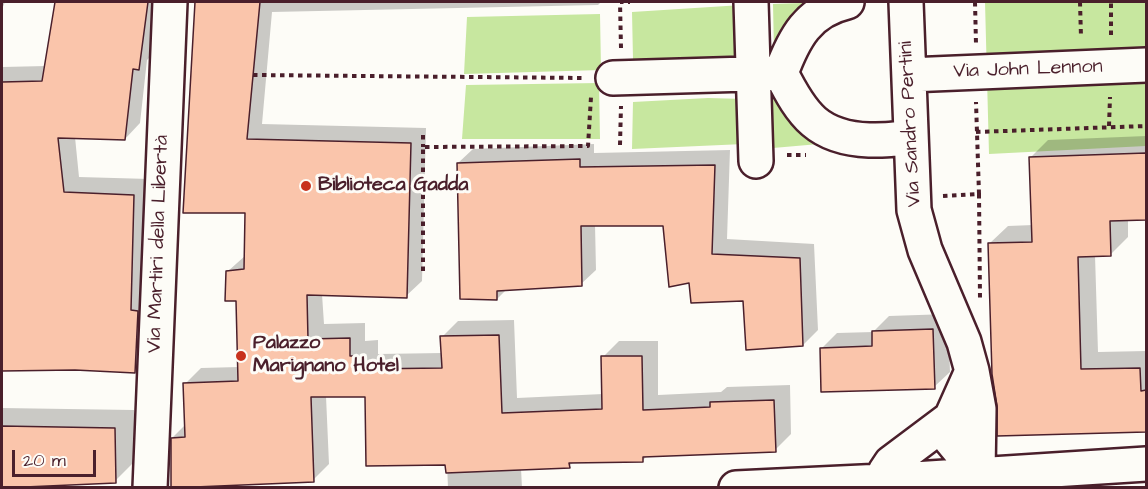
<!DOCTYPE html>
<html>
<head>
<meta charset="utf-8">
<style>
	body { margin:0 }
	#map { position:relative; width:1148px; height:489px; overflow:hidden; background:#fdfcf7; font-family:"Architects Daughter",sans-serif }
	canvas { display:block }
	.frame { position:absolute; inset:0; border:3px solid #4a1f2b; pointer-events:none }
	.scale { position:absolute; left:12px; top:450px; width:84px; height:27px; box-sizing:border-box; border:3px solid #4a1f2b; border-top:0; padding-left:8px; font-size:18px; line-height:21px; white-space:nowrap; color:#4a1f2b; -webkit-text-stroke:4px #fdfcf7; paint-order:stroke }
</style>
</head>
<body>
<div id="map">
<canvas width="1148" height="489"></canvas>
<div class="frame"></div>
<div class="scale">20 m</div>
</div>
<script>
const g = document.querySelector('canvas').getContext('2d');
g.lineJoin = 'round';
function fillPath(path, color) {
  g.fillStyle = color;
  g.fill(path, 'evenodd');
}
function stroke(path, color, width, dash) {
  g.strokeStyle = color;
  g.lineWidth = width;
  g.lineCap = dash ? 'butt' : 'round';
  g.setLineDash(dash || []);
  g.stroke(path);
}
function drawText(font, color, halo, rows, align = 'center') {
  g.font = font + ' "Architects Daughter",sans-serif';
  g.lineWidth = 6;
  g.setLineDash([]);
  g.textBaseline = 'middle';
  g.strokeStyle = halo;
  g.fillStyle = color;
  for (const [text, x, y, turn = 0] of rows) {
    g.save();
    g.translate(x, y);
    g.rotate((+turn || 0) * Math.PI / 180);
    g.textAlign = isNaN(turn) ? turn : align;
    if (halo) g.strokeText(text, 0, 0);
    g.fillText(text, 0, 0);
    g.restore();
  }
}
fillPath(new Path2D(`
	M830,2L774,52L773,4Z
	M985,2H1146V146L989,154Z
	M742,5L745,57L633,59L632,12Z
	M600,14L601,70L464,74L467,17Z
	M599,83L600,139H462L466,85Z
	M792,96L865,140L773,148V99Z
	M708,98L745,99L744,144L632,149L633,102Z`), '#c7e79f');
fillPath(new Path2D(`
	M2,2H5L2,9Z
	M67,2H161L155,52L147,60L140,123L125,139L75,137L79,177L150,179V355L135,371L75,368L2,371V300L21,297L18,245H2V67L46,66L55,14Z
	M190,2H601L598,5L272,12L262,124L426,128L422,281L406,296L322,294L324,324L365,323V341L378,340V354L442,353V337L458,321L514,320L517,398L603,394V357L619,341H658V395L721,392L727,387L790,385L791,434L775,450L648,455L642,461L574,462L569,466L521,468L522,488H448L447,464L367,395L326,396L329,464L313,480L172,438L186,424L185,384L201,368L239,367L237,300L227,272L246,255L247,211L196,4Z
	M1146,136V219H1128V237L1111,254L1095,255L1098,352L1146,351V430L999,434L990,243L1008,226L1033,225L1031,157L1048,140Z
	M594,144V153L730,150L727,239L814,244L818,330L803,345L744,300L691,281L665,225L595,224L596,270L581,284L507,289L497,299L458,163L473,149Z
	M948,314L950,372L934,387L821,349L837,333L873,332L889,316Z
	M2,408L134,410V462L115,481L46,483L41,488H2Z`), '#0003');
const building = new Path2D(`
	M55,2H148L139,70L133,69L125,140L58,138L64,192L134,195L131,310L138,311L135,373L75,370L2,371V82L42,81Z
	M195,2H260L247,139L411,143L407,298L307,295L308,339L350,338V356H363V369L442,368L440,336L499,335L502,413L602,409L601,356H642L643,410L710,407V402L774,400L776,452L643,457V462L569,463L570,468L446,473L445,465L366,466L365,397H311L314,482L171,488V438L185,437L183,383L238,381L236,301H225L226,271L244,269L245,213H183Z
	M1146,153V220L1110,221L1111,256L1078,257L1081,369L1140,368L1141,391L1146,390V432L997,436V406L992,374L988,243L1032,242L1029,157Z
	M580,159V167L715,165L712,254L800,258L803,346L746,350L743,301L691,303L689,283L669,287L663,226H581L582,286L497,291V300L460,299L457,163Z
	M933,329L935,389L821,392L820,348L872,346V331Z
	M2,426L115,428L116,483L2,488Z`);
fillPath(building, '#fac5ab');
stroke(building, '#4a1f2b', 1.5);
const minor = new Path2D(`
	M751,2L756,161
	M847,2C808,11 794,38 781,73C802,115 818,138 869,140C884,140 896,140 911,136
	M906,2L914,210L925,250L964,342L972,371L951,418L950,439L978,473
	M909,75L1146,65
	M613,78L781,73
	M972,371L979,409L978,473
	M150,488L170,2
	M736,488L883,481L1146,464
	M883,488L885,472L891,463L951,418`);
stroke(minor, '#4a1f2b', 38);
stroke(new Path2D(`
	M975,2L976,44
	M1080,2L1081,37
	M1111,35V2
	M621,48L620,2H630
	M253,75L585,78
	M1109,126L1110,97
	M976,132L1146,126
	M423,135V147
	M620,145L621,106
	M787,155H806
	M979,194L980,298
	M943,196L979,194L976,102
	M423,271V147L588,146L591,97`), '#4a1f2b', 4, [4.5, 4.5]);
stroke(minor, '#fdfcf7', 33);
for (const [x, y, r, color] of [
	[306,186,6,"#c8321e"],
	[241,356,6,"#c8321e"]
]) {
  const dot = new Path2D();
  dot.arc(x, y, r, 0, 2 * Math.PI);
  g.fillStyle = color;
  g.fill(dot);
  stroke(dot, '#fdfcf7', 2);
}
drawText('20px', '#4a1f2b', '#fdfcf7', [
	["Via John Lennon",1028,70,-2],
	["Via Sandro Pertini",911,124,-93],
	["Via Martiri della Libertà",159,244,-88]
]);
drawText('bold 20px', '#4a1f2b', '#fdfcf7', [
	["Biblioteca Gadda",318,186],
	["Palazzo",253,344],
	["Marignano Hotel",253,367]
], 'left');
</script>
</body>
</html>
